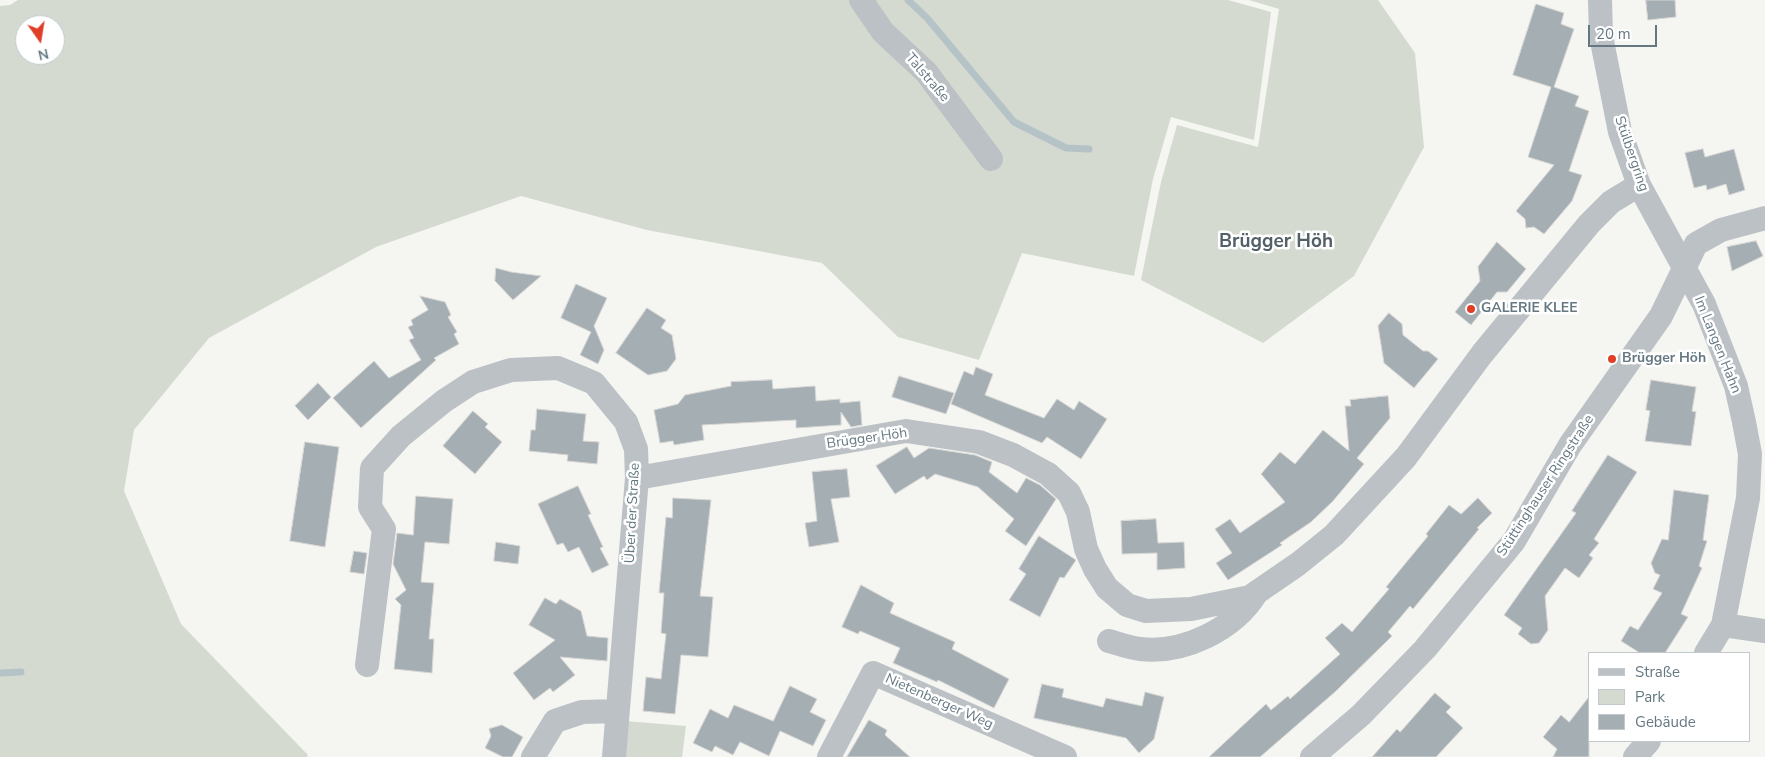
<!DOCTYPE html>
<html>
<head>
<meta charset="utf-8">
<style>
	body { margin:0 }
	#map { position:relative; width:1765px; height:757px; overflow:hidden; background:#f5f5f2; font-family:"Nunito Sans",sans-serif }
	canvas { display:block }
	.legend { position:absolute; left:1588px; top:652px; width:162px; height:90px; box-sizing:border-box; background:#fff; border:1px solid #c1c9cd; margin:0; padding:6px 9px; list-style:none; font-size:15px; color:#657882 }
	.legend li { display:flex; align-items:center; gap:10px; height:25px }
	.legend b { width:25px; border:1px solid #c1c9cd }
	.north { position:absolute; left:15px; top:15px; width:50px; height:50px; box-sizing:border-box; background:#fff; border:1px solid #c1c9cd; border-radius:50%; rotate:167deg; font-size:14px; font-weight:700; line-height:20px; text-align:center; color:#657882 }
	.north::after { content:''; display:block; margin:auto; width:18px; height:22px; background:#e03e27; clip-path:polygon(50% 0,100% 100%,50% 72%,0 100%) }
	.scale { position:absolute; left:1588px; top:25px; width:69px; height:22px; box-sizing:border-box; border:2px solid #657882; border-top:0; padding-left:6px; font-size:15px; line-height:18px; white-space:nowrap; color:#657882; -webkit-text-stroke:4px #fff; paint-order:stroke }
</style>
</head>
<body>
<div id="map">
<canvas width="1765" height="757"></canvas>
<ul class="legend">
<li><b style="height:6px;background:#bbc1c4"></b>Straße</li>
<li><b style="height:14px;background:#d5dad1"></b>Park</li>
<li><b style="height:14px;background:#a5afb3"></b>Gebäude</li>
</ul>
<div class="north">N</div>
<div class="scale">20 m</div>
</div>
<script>
const g = document.querySelector('canvas').getContext('2d');
g.lineJoin = 'round';
function fillPath(path, color) {
  g.fillStyle = color;
  g.fill(path, 'evenodd');
}
function stroke(path, color, width, dash) {
  g.strokeStyle = color;
  g.lineWidth = width;
  g.lineCap = dash ? 'butt' : 'round';
  g.setLineDash(dash || []);
  g.stroke(path);
}
function drawText(font, color, halo, rows, align = 'center') {
  g.font = font + ' "Nunito Sans",sans-serif';
  g.lineWidth = 5;
  g.setLineDash([]);
  g.textBaseline = 'middle';
  g.strokeStyle = halo;
  g.fillStyle = color;
  for (const [text, x, y, turn = 0] of rows) {
    g.save();
    g.translate(x, y);
    g.rotate((+turn || 0) * Math.PI / 180);
    g.textAlign = isNaN(turn) ? turn : align;
    if (halo) g.strokeText(text, 0, 0);
    g.fillText(text, 0, 0);
    g.restore();
  }
}
fillPath(new Path2D(`
	M18,0H1228L1271,12L1254,140L1171,117L1153,179L1134,276L1022,253L979,360L898,337L822,263L647,230L521,196L376,247L209,338L134,430L124,491L181,624L308,755L307,757H0V6L10,5ZM25,25H55V55H25Z
	M1249,0H1378L1415,53L1424,147L1354,276L1263,343L1141,280L1161,182L1177,125L1258,147L1279,9Z
	M625,721L686,726L682,757H621Z`), '#d5dad1');
stroke(new Path2D(`
	M908,0L927,18L1014,122L1066,148L1089,149
	M0,673L21,672`), '#b5c3c6', 7);
const building = new Path2D(`
	M1646,0H1675L1676,17L1648,20Z
	M1536,4L1564,13L1561,24L1574,29L1554,87L1579,96L1575,106L1589,111L1569,171L1582,175L1572,201L1544,234L1534,227L1526,228L1525,219L1516,211L1554,165L1528,157L1551,87L1513,75Z
	M1703,149L1705,157L1734,149L1745,190L1729,195L1726,184L1707,190L1706,185L1694,188L1685,153Z
	M1756,241L1763,256L1732,271L1727,247Z
	M1497,242L1526,269L1507,292H1497L1471,325L1455,312L1480,281L1478,267Z
	M496,268L511,272L541,276L513,300L495,281Z
	M576,284L607,298L594,326L604,350L598,364L580,355L591,332L561,318Z
	M420,296L445,302L451,315L448,317L457,332L454,334L459,344L434,358L436,360L361,428L333,398L374,361L389,378L421,360L409,340L414,338L408,327L413,325L411,320L428,310Z
	M647,308L666,320L661,328L672,335L676,359L667,371L648,375L616,353Z
	M1389,313L1402,324L1403,335L1423,351H1428L1438,359L1414,388L1384,363L1378,326Z
	M976,367L993,374L985,395L1044,418L1057,399L1074,410L1079,401L1107,419L1081,459L1047,437L1042,443L951,404L964,371L973,375Z
	M899,376L954,393L946,414L892,397Z
	M772,380L773,389L815,386L816,401L840,399V403L860,401L862,425L851,427L841,412V425L796,428V420L702,425L704,440L674,445L673,441L660,443L654,410L678,404L685,395L731,386V382Z
	M1651,380L1696,387L1692,411L1696,412L1691,446L1645,441L1650,411L1646,410Z
	M318,383L331,397L308,420L295,406Z
	M1388,396L1390,418L1357,458L1364,464L1333,501L1311,522L1280,543L1282,545L1228,580L1216,563L1232,553L1215,529L1230,519L1240,533L1285,502L1261,474L1280,452L1295,464L1323,430L1349,451L1345,406H1351L1350,400Z
	M537,409L586,414L583,441L599,442L597,464L567,461L568,455L529,451L531,430H535Z
	M473,411L488,424L485,427L502,442L475,474L443,446Z
	M305,442L339,447L325,547L290,541Z
	M907,447L914,458L929,448L975,455L992,462L989,472L1017,493L1026,478L1040,485L1056,499L1026,546L1005,531L1014,519L978,487L935,474L927,480L924,476L895,494L876,466Z
	M1608,455L1637,472L1594,539L1599,543L1589,555L1593,558L1579,578L1565,568L1545,596L1548,630L1539,643L1531,644L1518,634L1522,628L1504,615L1576,513L1572,511Z
	M847,469L850,497L831,499L839,542L809,547L805,523L817,521L812,472Z
	M578,486L591,514L588,515L603,547L600,548L609,565L592,573L579,547L568,552L563,543L557,545L538,504Z
	M1674,490L1709,495L1703,540L1707,541L1699,566L1702,568L1681,614L1688,617L1665,653H1640L1621,641L1630,626L1638,630L1662,593L1653,589L1660,575L1655,573L1651,563L1662,539L1668,540Z
	M416,496L453,499L449,544L425,542L421,582L434,583L429,639H434L432,673L394,669L401,605L395,599L406,590L393,564L397,533L413,535Z
	M673,498L711,500L700,596L713,597L708,657L681,655L675,714L643,711L646,677L661,679L666,634L661,633L664,593H659L666,517L672,518Z
	M1478,498L1492,513L1477,528L1479,529L1413,609L1410,606L1388,632L1392,636L1336,691L1260,757H1209L1266,704L1271,710L1288,696L1290,699L1340,654L1325,638L1342,623L1352,632L1389,589L1386,587L1428,536L1426,534L1449,505L1461,514Z
	M1156,519L1158,543L1184,542L1185,568L1157,570V553L1122,554L1121,521Z
	M1039,536L1076,560L1064,578L1060,577L1040,617L1009,600L1026,574L1019,569Z
	M496,542L520,546L518,564L494,561Z
	M354,551L367,553L364,574L350,572Z
	M861,585L894,603L890,613L955,642L952,649L1009,679L994,708L938,680L937,682L893,663L900,648L860,631L858,634L842,627Z
	M545,598L556,604L560,599L581,611L587,636L608,638L607,661L560,657L575,675L553,692L550,688L534,700L513,673L555,640L529,625Z
	M1042,684L1064,689L1062,697L1103,707L1106,698L1142,706L1145,692L1164,697L1154,739L1139,753L1126,738L1034,718Z
	M790,686L817,699L810,712L826,720L813,746L780,731L769,756L740,742L733,755L715,746L712,752L693,743L710,709L728,718L734,705L773,721Z
	M1435,693L1451,707L1446,712L1463,728L1436,757H1372L1397,729L1400,732Z
	M1589,697V757H1553L1557,749L1543,737L1561,715L1569,722Z
	M869,720L887,730L885,735L910,757H847Z
	M502,725L523,737L512,757H503L485,748L491,736L489,729Z`);
fillPath(building, '#a5afb3');
stroke(building, '#d7d6d4', 1);
stroke(new Path2D(`
	M861,0L883,32L926,72L991,159
	M1600,0L1601,36L1620,132L1639,185L1704,304L1736,386L1744,422L1750,454L1748,498L1723,625L1706,653
	M637,478L906,431L979,442L1013,455L1048,474L1069,493L1078,512L1086,549L1095,569L1107,588L1127,605L1146,611L1191,609L1250,597L1298,564L1334,535L1406,457L1482,354L1589,224L1611,202L1639,185
	M1723,625L1765,631
	M1109,641C1119,644 1130,648 1140,649C1183,654 1234,630 1257,592
	M367,665L384,529L370,507L372,468L401,436L444,401L473,382L511,370L558,368L594,383L626,422L636,449L637,478L614,757
	M533,757L555,721L582,712L617,711
	M829,757L873,673L1065,757
	M1312,757L1361,715L1425,649L1514,541L1570,445L1661,316L1696,244L1721,230L1765,218
	M1635,757L1649,741`), '#bbc1c4', 24);
for (const [x, y, r, color] of [
	[1471,309,5,"#e03e27"],
	[1612,359,5,"#e03e27"]
]) {
  const dot = new Path2D();
  dot.arc(x, y, r, 0, 2 * Math.PI);
  g.fillStyle = color;
  g.fill(dot);
  stroke(dot, '#fff', 2);
}
drawText('14px', '#657882', '#fff', [
	["Talstraße",927,78,49],
	["Stülbergring",1631,154,71],
	["Im Langen Hahn",1717,345,68],
	["Brügger Höh",867,439,-8],
	["Stüttinghauser Ringstraße",1546,486,-57],
	["Über der Straße",633,513,-87],
	["Nietenberger Weg",939,702,24]
]);
drawText('bold 14px', '#657882', '#fff', [
	["GALERIE KLEE",1481,309],
	["Brügger Höh",1622,359]
], 'left');
drawText('bold 19px', '#526067', '#fff', [
	["Brügger Höh",1276,242]
]);
</script>
</body>
</html>
